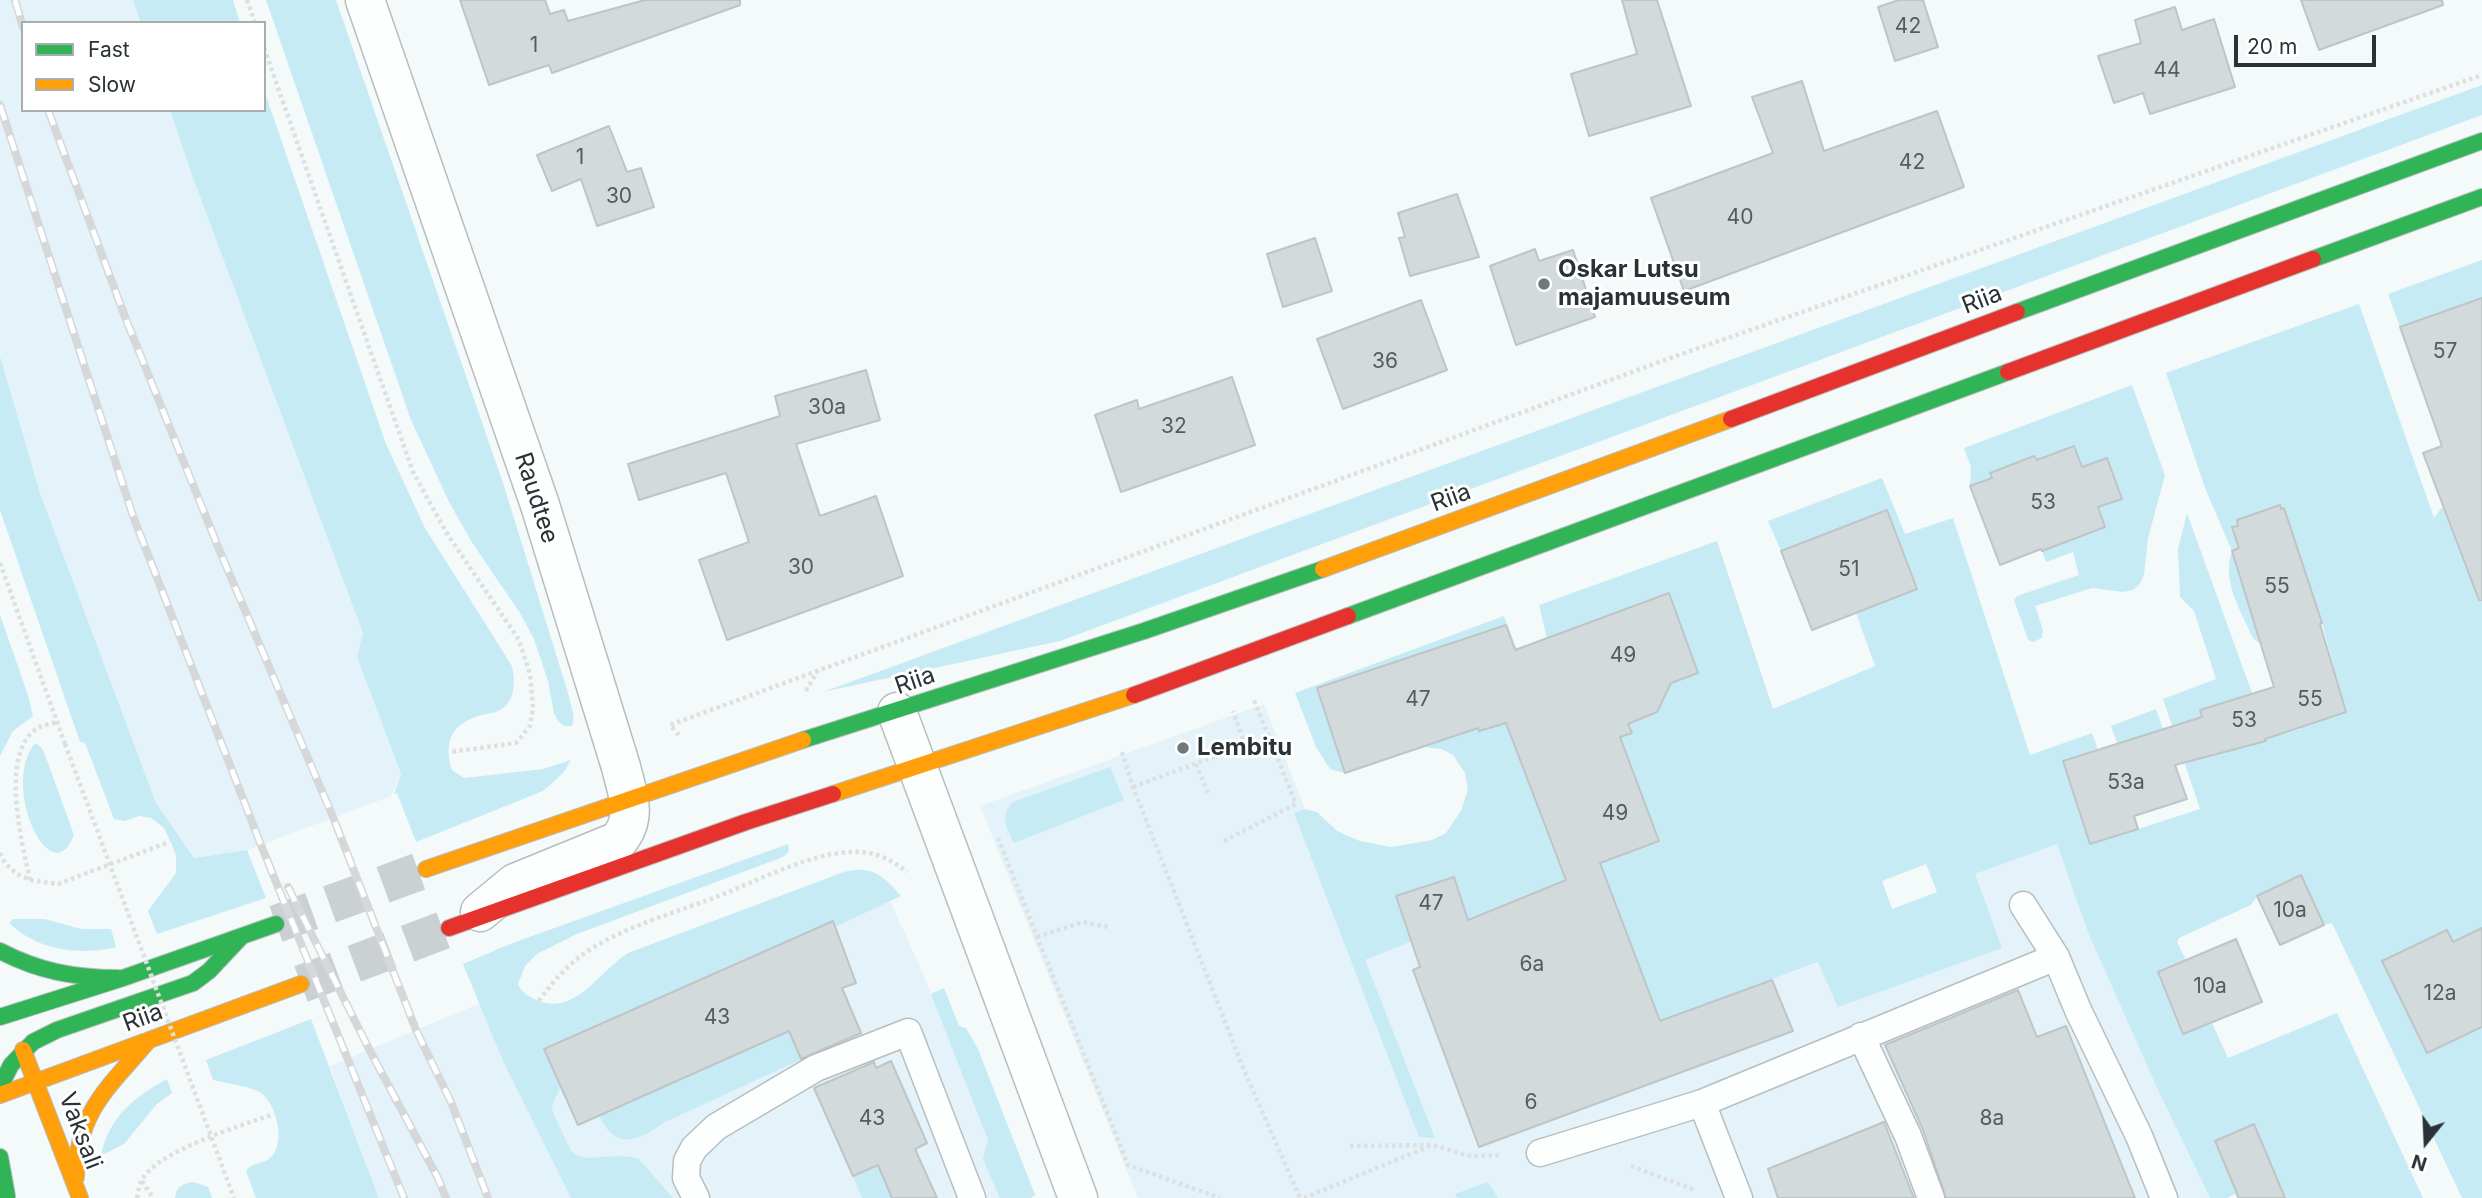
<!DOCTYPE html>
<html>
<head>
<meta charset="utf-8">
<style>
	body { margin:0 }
	#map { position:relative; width:2482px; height:1198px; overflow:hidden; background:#f4f9fa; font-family:Inter,sans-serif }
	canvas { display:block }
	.legend { position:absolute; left:21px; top:21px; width:245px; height:91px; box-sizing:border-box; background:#fff; border:2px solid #a9adae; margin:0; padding:9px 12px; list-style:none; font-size:21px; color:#293235 }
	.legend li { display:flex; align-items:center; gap:14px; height:35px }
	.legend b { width:35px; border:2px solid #a9adae }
	.north { position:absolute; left:2391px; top:1107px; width:70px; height:70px; -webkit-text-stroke:5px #fff; paint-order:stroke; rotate:198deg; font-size:19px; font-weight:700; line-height:28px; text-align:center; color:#293235 }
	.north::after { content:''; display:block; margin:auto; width:24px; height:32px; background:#293235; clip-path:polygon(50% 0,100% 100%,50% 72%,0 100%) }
	.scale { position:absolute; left:2234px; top:35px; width:142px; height:32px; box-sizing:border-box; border:4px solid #293235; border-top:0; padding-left:9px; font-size:21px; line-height:24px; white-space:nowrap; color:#293235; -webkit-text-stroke:5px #fff; paint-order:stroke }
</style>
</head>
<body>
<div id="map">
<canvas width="2482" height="1198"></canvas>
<ul class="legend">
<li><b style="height:9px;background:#30b455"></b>Fast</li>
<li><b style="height:9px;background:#ff9f0a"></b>Slow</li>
</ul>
<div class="north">N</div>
<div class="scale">20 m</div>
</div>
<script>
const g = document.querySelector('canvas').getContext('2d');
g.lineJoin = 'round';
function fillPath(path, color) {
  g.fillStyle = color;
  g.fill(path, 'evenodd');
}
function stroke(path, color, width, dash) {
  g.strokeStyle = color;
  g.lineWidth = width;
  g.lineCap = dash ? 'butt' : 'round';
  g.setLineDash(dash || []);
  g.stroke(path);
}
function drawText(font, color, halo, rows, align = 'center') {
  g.font = font + ' Inter,sans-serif';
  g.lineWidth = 6;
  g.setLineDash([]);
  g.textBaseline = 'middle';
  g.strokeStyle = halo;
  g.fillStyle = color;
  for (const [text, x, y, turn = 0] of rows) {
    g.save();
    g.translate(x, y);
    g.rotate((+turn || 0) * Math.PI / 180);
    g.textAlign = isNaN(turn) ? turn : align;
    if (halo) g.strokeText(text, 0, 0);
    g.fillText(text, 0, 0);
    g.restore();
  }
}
fillPath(new Path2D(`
	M0,0H133L141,23H23V110H170L192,175L364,633L357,657L401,774L391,796L247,850L194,858L156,803L40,493L0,356Z
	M1264,704L1364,960L1601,865L1661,1020L1850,951L1937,892L1936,888L2058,843L2089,935L2157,1088L2210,1198H1138L980,806Z
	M890,901L917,960L1017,1198H379L330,1066L478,1004L544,1048L833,921L836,926Z`), '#e3f3f9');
fillPath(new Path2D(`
	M133,0H233L240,23H141Z
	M266,0H336L504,486L568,693L574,717L572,726H564L558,721L554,713L548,681L534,639L520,613L473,544L449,502L411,420Z
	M2482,85V115L1060,641L823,692Z
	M264,90L386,444L425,528L512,666C515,680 516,698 503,708C497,713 489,713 482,715C452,723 443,741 452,770L464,778L543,769L571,760L563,773L543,791L416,842L397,793L394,794L401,774L357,657L363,633L192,175L170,110H264Z
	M2482,260V298L2400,327L2388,294Z
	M2359,304L2434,518L2443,506L2482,491V933L2480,929L2453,942L2382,961L2427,1053L2482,1027V1198H2462L2332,923L2324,925L2301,876L2257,896L2251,905L2179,938L2177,942L2186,960L2158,972L2183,1034L2212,1023L2228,1058L2337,1013L2423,1198H2237L2235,1194L2227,1198H2210L2157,1088L2089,935L2057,844L1975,874L2002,948L1838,1007L1818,962L1660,1021L1601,865L1365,960L1435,1138L1419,1137L1294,813L1305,809L1317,812L1337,831L1360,841L1391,847L1432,840L1446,833L1461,811L1468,789L1465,773L1453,755L1442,749L1421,747L1345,773L1330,769L1316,747L1295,693L1504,616L1601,863L1659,841L1620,738L1547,639L1539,605L1717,541L1773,709L1875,666L1856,613L1917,589L1886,511L1781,551L1768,521L1882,478L1905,534L1953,518L2030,755L2092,733L2098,750L2117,743L2111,726L2156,709L2187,799L2134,816L2138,829L2200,809L2163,699L2216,679L2194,611L2180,597L2178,549L2187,513L2252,693L2200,710L2214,754L2300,729L2297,717L2315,722L2346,712L2322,623L2260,644L2253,638C2241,611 2221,581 2232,551L2205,488L2166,373ZM1926,864L1937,892L1892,909L1882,881Z
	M0,356L40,493L156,803L194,858L247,850L266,898L157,934L148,911L176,873V856L173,847L164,828L151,818L139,816L125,821L114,819L85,743L80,742L0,510Z
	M2132,385L2165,475L2148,538L2144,574L2140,584L2133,590L2123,592L2092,588L2035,606L2043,630L2042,638L2033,642L2028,640L2014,600L2017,596L2079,575L2073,552L2046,562L2041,549L2000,565L1970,486L1971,467L1964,448Z
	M0,615L28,695L33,716L13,731L0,756Z
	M35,743L40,746L44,752L74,835C51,895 0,786 35,743Z
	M1110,767L1124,800L1014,843C1007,829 999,815 1013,802Z
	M788,844L789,850L786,855L778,859L577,934L537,954L525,966L518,984C522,994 530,997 539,1001C577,1015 600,970 628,953L841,873C870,864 883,875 901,896L835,927L833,921L544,1048L561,1086L552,1105L553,1113L571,1151L578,1156L588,1158L619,1156L638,1158L673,1198H571L503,1061L463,964L510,944Z
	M13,919H45L81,929H111L116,947C79,956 37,950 9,923Z
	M944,988L959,1026L966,1028L978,1049L1035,1195L1031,1198H1000L983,1159L988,1140L931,994Z
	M311,1019L379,1198H256L246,1171C253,1161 267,1164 273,1155C285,1139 276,1104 261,1093C254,1087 224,1083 213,1080L206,1060Z
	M791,1030L802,1059L663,1123C637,1143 613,1149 599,1115Z
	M167,1079L172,1093L157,1104L124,1144L101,1156C108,1118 134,1097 167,1079Z
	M878,1165L892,1198H862L853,1176Z
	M194,1182L208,1187L212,1198H175C176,1187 183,1183 194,1182Z
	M1488,1182L1498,1198H1457L1455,1194Z`), '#c6ebf5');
const building = new Path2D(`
	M460,0H545L550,14L564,10L568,21L645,0H740V5L552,73L549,65L489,85Z
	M1622,0H1657L1691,106L1589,136L1571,74L1637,54Z
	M1899,0H1923L1938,47L1895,61L1878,7Z
	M2301,0H2442L2443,5L2319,50Z
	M2175,7L2182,30L2214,19L2235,87L2150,114L2143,93L2114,103L2098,56L2141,43L2135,20Z
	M1802,81L1824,151L1937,111L1964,187L1684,291L1651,198L1773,153L1752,97Z
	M609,126L627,172L641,168L654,207L597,226L581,179L552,191L537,155Z
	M1457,194L1479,257L1410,276L1399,238L1405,237L1398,213Z
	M1315,238L1332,291L1283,307L1267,254Z
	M1535,249L1539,261L1573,250L1595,317L1516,345L1490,266Z
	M2482,298V600H2479L2423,453L2442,446L2400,327Z
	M1421,300L1447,370L1343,409L1317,339Z
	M866,370L880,420L796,444L820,516L876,496L903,576L727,640L699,560L749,542L726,473L639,500L628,464L780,416L775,396Z
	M1232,377L1255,445L1121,492L1095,415L1137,400L1139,409Z
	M2074,446L2082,467L2107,458L2122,499L2098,507L2105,527L2042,551L2041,549L2000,565L1970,486L1992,478L1990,473L2034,456L2037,460Z
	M2280,505L2281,509L2284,508L2322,623L2320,624L2346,712L2265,739L2266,741L2175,765L2187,799L2134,816L2138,829L2090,844L2063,761L2202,717L2200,710L2274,687L2232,551L2239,548L2232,527L2238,526L2237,520Z
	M1887,510L1917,589L1812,630L1781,551Z
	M1669,593L1698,673L1671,683L1657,712L1628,724L1632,733L1620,737L1659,841L1600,863L1660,1021L1772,980L1793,1031L1479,1147L1413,970L1420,967L1396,896L1454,877L1468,920L1566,880L1506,723L1479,731L1478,728L1345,773L1317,688L1506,625L1515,650Z
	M2301,875L2324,925L2280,945L2257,896Z
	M833,921L856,983L842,988L861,1033L801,1059L789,1031L578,1125L544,1049Z
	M2482,928V1027L2427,1053L2382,961L2447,930L2453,942Z
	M2236,939L2262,1002L2183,1034L2158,972Z
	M2018,990L2037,1037L2066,1026L2135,1198H1946L1923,1130L1885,1045Z
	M891,1061L927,1143L915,1149L937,1198H892L878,1165L853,1176L814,1088L874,1062L876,1068Z
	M1884,1122L1914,1198H1778L1768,1169Z
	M2254,1124L2285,1198H2239L2215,1141Z`);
fillPath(building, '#d3dadb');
stroke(building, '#bfc5c7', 2);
stroke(new Path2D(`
	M276,924L426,869
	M301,984L449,928`), '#cbd1d3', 38, [38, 19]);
const lane = new Path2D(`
	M2023,905L2056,957L2078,1010L2139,1136L2164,1198
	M1861,1036L1908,1136L1931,1198
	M1702,1103L1739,1198
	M1540,1153L1702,1103L2056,957
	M696,1198L686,1178L687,1161L694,1148L716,1127L816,1068L908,1032L972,1198`);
const street = new Path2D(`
	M365,0L540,505L621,767C628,796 638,817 618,841L515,883L480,912
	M897,712L1078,1198`);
const fast = new Path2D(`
	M2313,259L2482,197
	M2017,312L2482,141
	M1348,616L2008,372
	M803,740L1144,631L1323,569
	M0,951C38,971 75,978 118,978
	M0,1017L123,978L276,924
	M0,1087L11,1065L33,1042L57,1030L193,983L209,971L242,936
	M0,1157L7,1196`);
const slow = new Path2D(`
	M1323,569L1731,419
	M833,794L1134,695
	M426,869L803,740
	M23,1050L80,1198
	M0,1095L301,984
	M76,1177C77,1111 109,1087 149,1040`);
const jam = new Path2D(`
	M2008,372L2313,259
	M1731,419L2017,312
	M1134,695L1348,616
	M449,928L746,822L833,794`);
stroke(lane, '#b7bec0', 29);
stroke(street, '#b7bec0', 41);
stroke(fast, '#b7bec0', 18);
stroke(slow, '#b7bec0', 18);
stroke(jam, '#b7bec0', 18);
stroke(new Path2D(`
	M247,0L255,23
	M264,48L413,472L446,532L519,640L530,674L533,708L530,726L516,743L451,752
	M0,563L65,744
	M806,691L818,670
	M679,735L670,725L1673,357L2482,75
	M1122,752L1133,787L1244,1070L1300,1198
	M1196,764L1208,793
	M1133,787L1245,745L1233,711
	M998,838L1128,1165L1220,1198
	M1224,841L1296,804L1253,698
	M0,853L5,863L17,874L30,880L58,884L169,842
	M30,880C21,840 0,755 36,729C42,725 50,724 57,722
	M1037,937L1083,922L1109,927
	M539,1001C553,981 568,964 588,951C626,926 674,913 716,897C755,882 812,852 853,852C874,851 891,859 907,872
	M1350,1146L1432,1145L1471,1156L1502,1155
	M1631,1166L1695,1190
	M142,1181L153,1198
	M137,1198C138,1193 139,1187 141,1182C153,1152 243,1125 274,1114
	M1304,1198L1430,1146`), '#dee0e0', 4.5, [3.5, 3.5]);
stroke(lane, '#fdfefe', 26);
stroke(street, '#fdfefe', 38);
stroke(fast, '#30b455', 16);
stroke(slow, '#ff9f0a', 16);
stroke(jam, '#e5322d', 16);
const rail = new Path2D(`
	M15,0L23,27
	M0,105L133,516L261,845L404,1198
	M48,110L127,322L221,554L333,817L416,1030L451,1102L488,1198
	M288,887L369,1049L438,1178L446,1198`);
stroke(rail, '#d5d7d8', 8);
stroke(rail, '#fff', 5, [16]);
stroke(new Path2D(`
	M65,744L234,1198`), '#dee0e0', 4.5, [3.5, 3.5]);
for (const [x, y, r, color] of [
	[1544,284,7,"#70787a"],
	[1183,748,7,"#70787a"]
]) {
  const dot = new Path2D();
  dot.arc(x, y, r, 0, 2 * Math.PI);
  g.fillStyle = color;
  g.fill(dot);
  stroke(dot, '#fff', 2.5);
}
drawText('21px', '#545c5e', null, [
	["42",1908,27],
	["1",534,46],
	["44",2167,71],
	["1",580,158],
	["42",1912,163],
	["30",619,197],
	["40",1740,218],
	["57",2445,352],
	["36",1385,362],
	["30a",827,408],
	["32",1174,427],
	["53",2043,503],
	["30",801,568],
	["51",1849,570],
	["55",2277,587],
	["49",1623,656],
	["47",1418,700],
	["55",2310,700],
	["53",2244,721],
	["53a",2126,783],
	["49",1615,814],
	["47",1431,904],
	["10a",2290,911],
	["6a",1532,965],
	["10a",2210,987],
	["12a",2440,994],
	["43",717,1018],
	["6",1531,1103],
	["43",872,1119],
	["8a",1992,1119]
]);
drawText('bold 24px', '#293235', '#fff', [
	["Oskar Lutsu",1558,270],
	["majamuuseum",1558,298],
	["Lembitu",1197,748]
], 'left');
drawText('24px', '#293235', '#fff', [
	["Riia",1982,300,-21],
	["Raudtee",536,498,72],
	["Riia",1451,498,-20],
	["Riia",915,681,-19],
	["Riia",143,1018,-20],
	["Vaksali",80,1131,69]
]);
</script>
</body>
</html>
